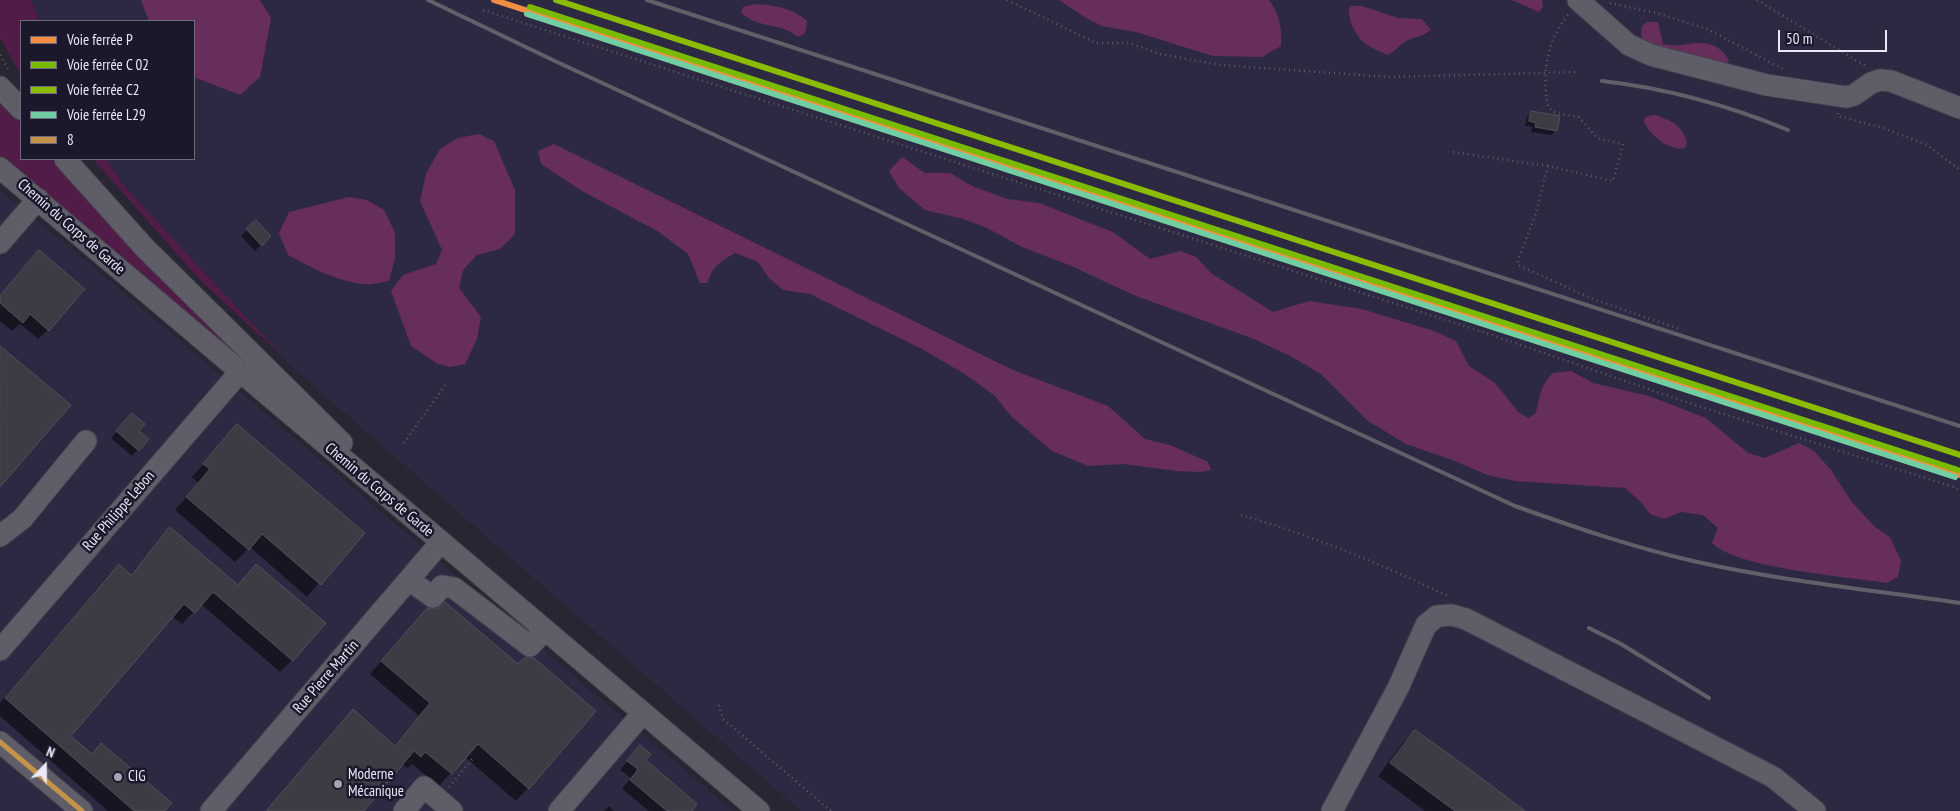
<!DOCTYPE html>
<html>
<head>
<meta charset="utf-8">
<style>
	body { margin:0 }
	#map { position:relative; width:1960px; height:811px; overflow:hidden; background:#282632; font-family:"PT Sans Narrow",sans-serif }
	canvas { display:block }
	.legend { position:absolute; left:20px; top:20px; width:175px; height:140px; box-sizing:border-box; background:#1b182b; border:1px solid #6e6b7c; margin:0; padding:6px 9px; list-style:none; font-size:15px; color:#eae8f6 }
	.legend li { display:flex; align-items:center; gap:10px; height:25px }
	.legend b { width:25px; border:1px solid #6e6b7c }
	.north { position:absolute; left:20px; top:741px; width:50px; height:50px; -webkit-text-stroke:4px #1b182b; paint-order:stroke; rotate:22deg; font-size:14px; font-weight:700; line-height:20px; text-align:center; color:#eae8f6 }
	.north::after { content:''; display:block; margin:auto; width:18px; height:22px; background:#eae8f6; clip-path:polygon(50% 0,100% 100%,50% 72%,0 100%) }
	.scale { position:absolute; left:1778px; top:30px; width:109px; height:22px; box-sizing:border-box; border:2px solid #eae8f6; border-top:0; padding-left:6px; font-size:15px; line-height:18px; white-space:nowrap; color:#eae8f6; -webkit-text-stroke:4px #1b182b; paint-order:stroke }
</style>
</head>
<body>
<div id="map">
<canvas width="1960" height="811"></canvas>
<ul class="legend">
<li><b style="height:6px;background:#f28e42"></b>Voie ferrée P</li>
<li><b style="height:6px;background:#79bb02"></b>Voie ferrée C 02</li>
<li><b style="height:6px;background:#8cbc00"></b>Voie ferrée C2</li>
<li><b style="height:6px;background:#71cea3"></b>Voie ferrée L29</li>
<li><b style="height:6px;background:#c4924a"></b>8</li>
</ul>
<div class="north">N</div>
<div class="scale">50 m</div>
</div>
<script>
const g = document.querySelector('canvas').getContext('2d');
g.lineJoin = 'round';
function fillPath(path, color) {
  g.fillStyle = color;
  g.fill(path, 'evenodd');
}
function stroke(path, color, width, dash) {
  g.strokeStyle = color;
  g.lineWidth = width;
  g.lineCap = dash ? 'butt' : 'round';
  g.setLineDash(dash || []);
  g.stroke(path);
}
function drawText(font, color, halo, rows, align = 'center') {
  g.font = font + ' "PT Sans Narrow",sans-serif';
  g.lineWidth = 5;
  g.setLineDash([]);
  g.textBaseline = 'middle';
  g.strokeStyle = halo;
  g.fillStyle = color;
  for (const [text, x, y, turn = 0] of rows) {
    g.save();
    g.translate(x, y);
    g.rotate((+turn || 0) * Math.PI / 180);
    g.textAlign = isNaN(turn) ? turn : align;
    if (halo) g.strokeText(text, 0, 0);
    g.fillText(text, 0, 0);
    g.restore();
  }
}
fillPath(new Path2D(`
	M31,0H1960V811H801L293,368L125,187L106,159H194V21H39Z
	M0,191L66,244L733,811H0Z`), '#2d2942');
fillPath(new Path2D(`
	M0,0H31L39,21H21V75L0,38Z
	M0,100L21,124V159H52L78,189L259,371L255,376L0,158Z
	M93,159H106L125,187L282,356L200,280Z`), '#521c49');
fillPath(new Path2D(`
	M141,0H260L271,18L260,77L240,95L194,77V21H149Z
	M1059,0H1269C1280,15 1282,27 1281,46L1262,57L1213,56L1136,32L1102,26L1086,18Z
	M1512,0H1542L1543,7L1539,12Z
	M755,4C774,5 793,8 807,21L805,33L798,37C793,34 787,29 781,28C766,24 752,24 741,12L743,7Z
	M1350,6H1362L1398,18L1422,19L1431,30C1420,38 1415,36 1406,41C1399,45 1394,53 1387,55C1380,51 1372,49 1366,44C1356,38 1346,16 1350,6Z
	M1647,22H1658L1663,44C1689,50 1710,30 1729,60L1727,65L1651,47L1641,37L1642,26Z
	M1655,115C1670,120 1682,125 1687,142L1685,148C1669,151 1651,136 1644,122L1645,117Z
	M479,134L494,141L515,190V234L500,249L477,255L463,270L459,288L481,317L477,339L465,364L450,367L436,363L411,346L391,291L403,275L436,264L442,250L420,201L426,174L440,149L458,138Z
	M554,144L1013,370L1108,406L1145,439L1170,445L1208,462L1211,470L1200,472L1177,471L1123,464L1088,466L1052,451L1011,416L994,395L963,373L922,349L810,294L783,290L769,278L758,262L735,253C722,261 711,267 708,283H700L688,254L659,232L582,191L541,164L538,151Z
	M902,157L925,173H950L972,186L1007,199L1039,203L1113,232L1150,259L1180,251L1196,257L1211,273L1273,312L1309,301L1362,309L1434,331L1456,341L1469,366L1495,383L1518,412L1529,418L1536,413C1539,398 1541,384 1553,373L1571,371L1593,383L1649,396L1706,418L1748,453L1765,458L1799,443L1814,451L1831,470L1851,501L1875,527L1890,537L1901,561L1898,577L1887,583C1848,577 1736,568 1712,543L1718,528L1703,515L1681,512L1664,519L1650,514L1641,502L1625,488L1515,481L1487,475L1455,461L1406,444L1368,421L1321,374L1292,357L1254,339L1136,296L1069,265L1022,247L987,228L963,219L925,210L899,188L889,171Z
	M349,197L367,200L384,210L395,233V259L389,281C382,282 373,285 366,284C339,283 311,267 288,255L279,233L289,212Z`), '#672e5c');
fillPath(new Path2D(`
	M1531,112L1555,131L1551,135L1531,132L1532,127L1525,126L1527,117Z
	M256,222L270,236L255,251L241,236Z
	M39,251L48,330L38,339L20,324L12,331L0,321V296Z
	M126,421L137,431L138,450L132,456L111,438Z
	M237,426L363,533L307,597L250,547L235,562L175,510L198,483L192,477Z
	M170,529L292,660L280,672L201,604L182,624L172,616L69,736L91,755L101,745L164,811H108L0,716V703L106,578L119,566L130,575Z
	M427,609L518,666L528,788L516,801L465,757L439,786L412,764L408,768L402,764L362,811H266L341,723L394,746L419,716L370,674Z
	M1415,731L1513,811H1425L1378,776L1402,744Z
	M640,747L644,760L690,811H649L622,789L631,778L620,770Z
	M609,806L614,811H604Z`), '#0007');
const building = new Path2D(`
	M1531,111L1560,116L1557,131L1535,127L1536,123L1529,121Z
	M256,220L271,236L262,246L246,229Z
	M39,250L85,289L49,331L30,314L23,323L0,303V296Z
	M0,346L71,405L0,487Z
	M132,413L145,424L139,431L149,439L139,451L116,431Z
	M237,424L365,533L321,585L262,534L249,550L186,497L210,469L203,464Z
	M170,527L238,585L256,564L326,623L293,661L213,592L195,613L184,604L71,736L92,754L101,743L172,803L165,811H138L133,810L5,698L119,564L131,575Z
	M445,602L518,664L525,657L534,658L596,711L529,789L478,744L452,774L425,752L421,757L414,751L364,811H266L353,709L395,746L430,703L381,661L427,608L437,609Z
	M1415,730L1468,768L1525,811H1455L1390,763Z
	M640,745L651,754L646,760L697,804L692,811H667L630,780L638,769L627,761Z`);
fillPath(building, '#3e3b44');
stroke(building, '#524f58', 1);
const minor = new Path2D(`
	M1578,0L1629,45L1651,55L1767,85L1846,97L1854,95L1871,83L1880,80L1891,81L1960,108
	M0,87L21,109
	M65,159L144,247L342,443
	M0,168L759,811
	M0,243L38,199
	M0,536L22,519L86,441
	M409,580L433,597L442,586L454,588L530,646L544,631
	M0,650L239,373
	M0,742L82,811
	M211,811L441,542
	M404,811L424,787L452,811
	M559,811L642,714
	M1332,811L1398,688L1426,625L1437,616L1452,615L1466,619L1773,777L1815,811`);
stroke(minor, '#45434d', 23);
stroke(new Path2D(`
	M1007,0L1096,43H1129L1160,54L1221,65L1389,77L1576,72
	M1757,0L1867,67
	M1610,3L1660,14L1707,29L1783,69
	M483,10L1483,332L1686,402L1954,487L1960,491
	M0,55L9,71
	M1838,113V116L1883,128L1927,145L1960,170
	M1453,152L1548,166L1613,181L1623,144L1597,138L1579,117L1556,113L1548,107C1542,73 1546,42 1568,15
	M1548,166L1535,216L1518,260V265L1593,299L1679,329
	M404,443L446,384
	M1241,515C1313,536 1382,564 1450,597
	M719,705L723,719L831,811
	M449,787L474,757`), '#5e5d65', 2.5, [1, 4]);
stroke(minor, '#5f5e68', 21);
stroke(new Path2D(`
	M428,0L557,62L1515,506C1574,527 1632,547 1693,561C1781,581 1871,590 1960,603
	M647,0L1960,426
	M1602,81C1665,88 1730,106 1788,130
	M1589,628L1621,644L1709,698`), '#616069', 4);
stroke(new Path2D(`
	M0,742L82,811`), '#c4924a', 5);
stroke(new Path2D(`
	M494,0L1960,475`), '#f28e42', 6);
stroke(new Path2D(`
	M530,7L1958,470`), '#79bb02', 6);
stroke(new Path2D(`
	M556,0L1960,455`), '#8cbc00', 6);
stroke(new Path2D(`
	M527,14L1955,477`), '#71cea3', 6);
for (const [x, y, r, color] of [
	[118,777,5,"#a6a4b1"],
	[338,784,5,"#a6a4b1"]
]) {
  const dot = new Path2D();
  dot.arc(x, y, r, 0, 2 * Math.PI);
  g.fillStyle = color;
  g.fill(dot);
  stroke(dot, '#1b182b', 2);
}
drawText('15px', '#eae8f6', '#1b182b', [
	["Chemin du Corps de Garde",71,227,41],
	["Chemin du Corps de Garde",379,490,40],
	["Rue Philippe Lebon",119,511,-49],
	["Rue Pierre Martin",326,677,-49]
]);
drawText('15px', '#eae8f6', '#1b182b', [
	["Moderne",348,775],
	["Mécanique",348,792],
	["CIG",128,777]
], 'left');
</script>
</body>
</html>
